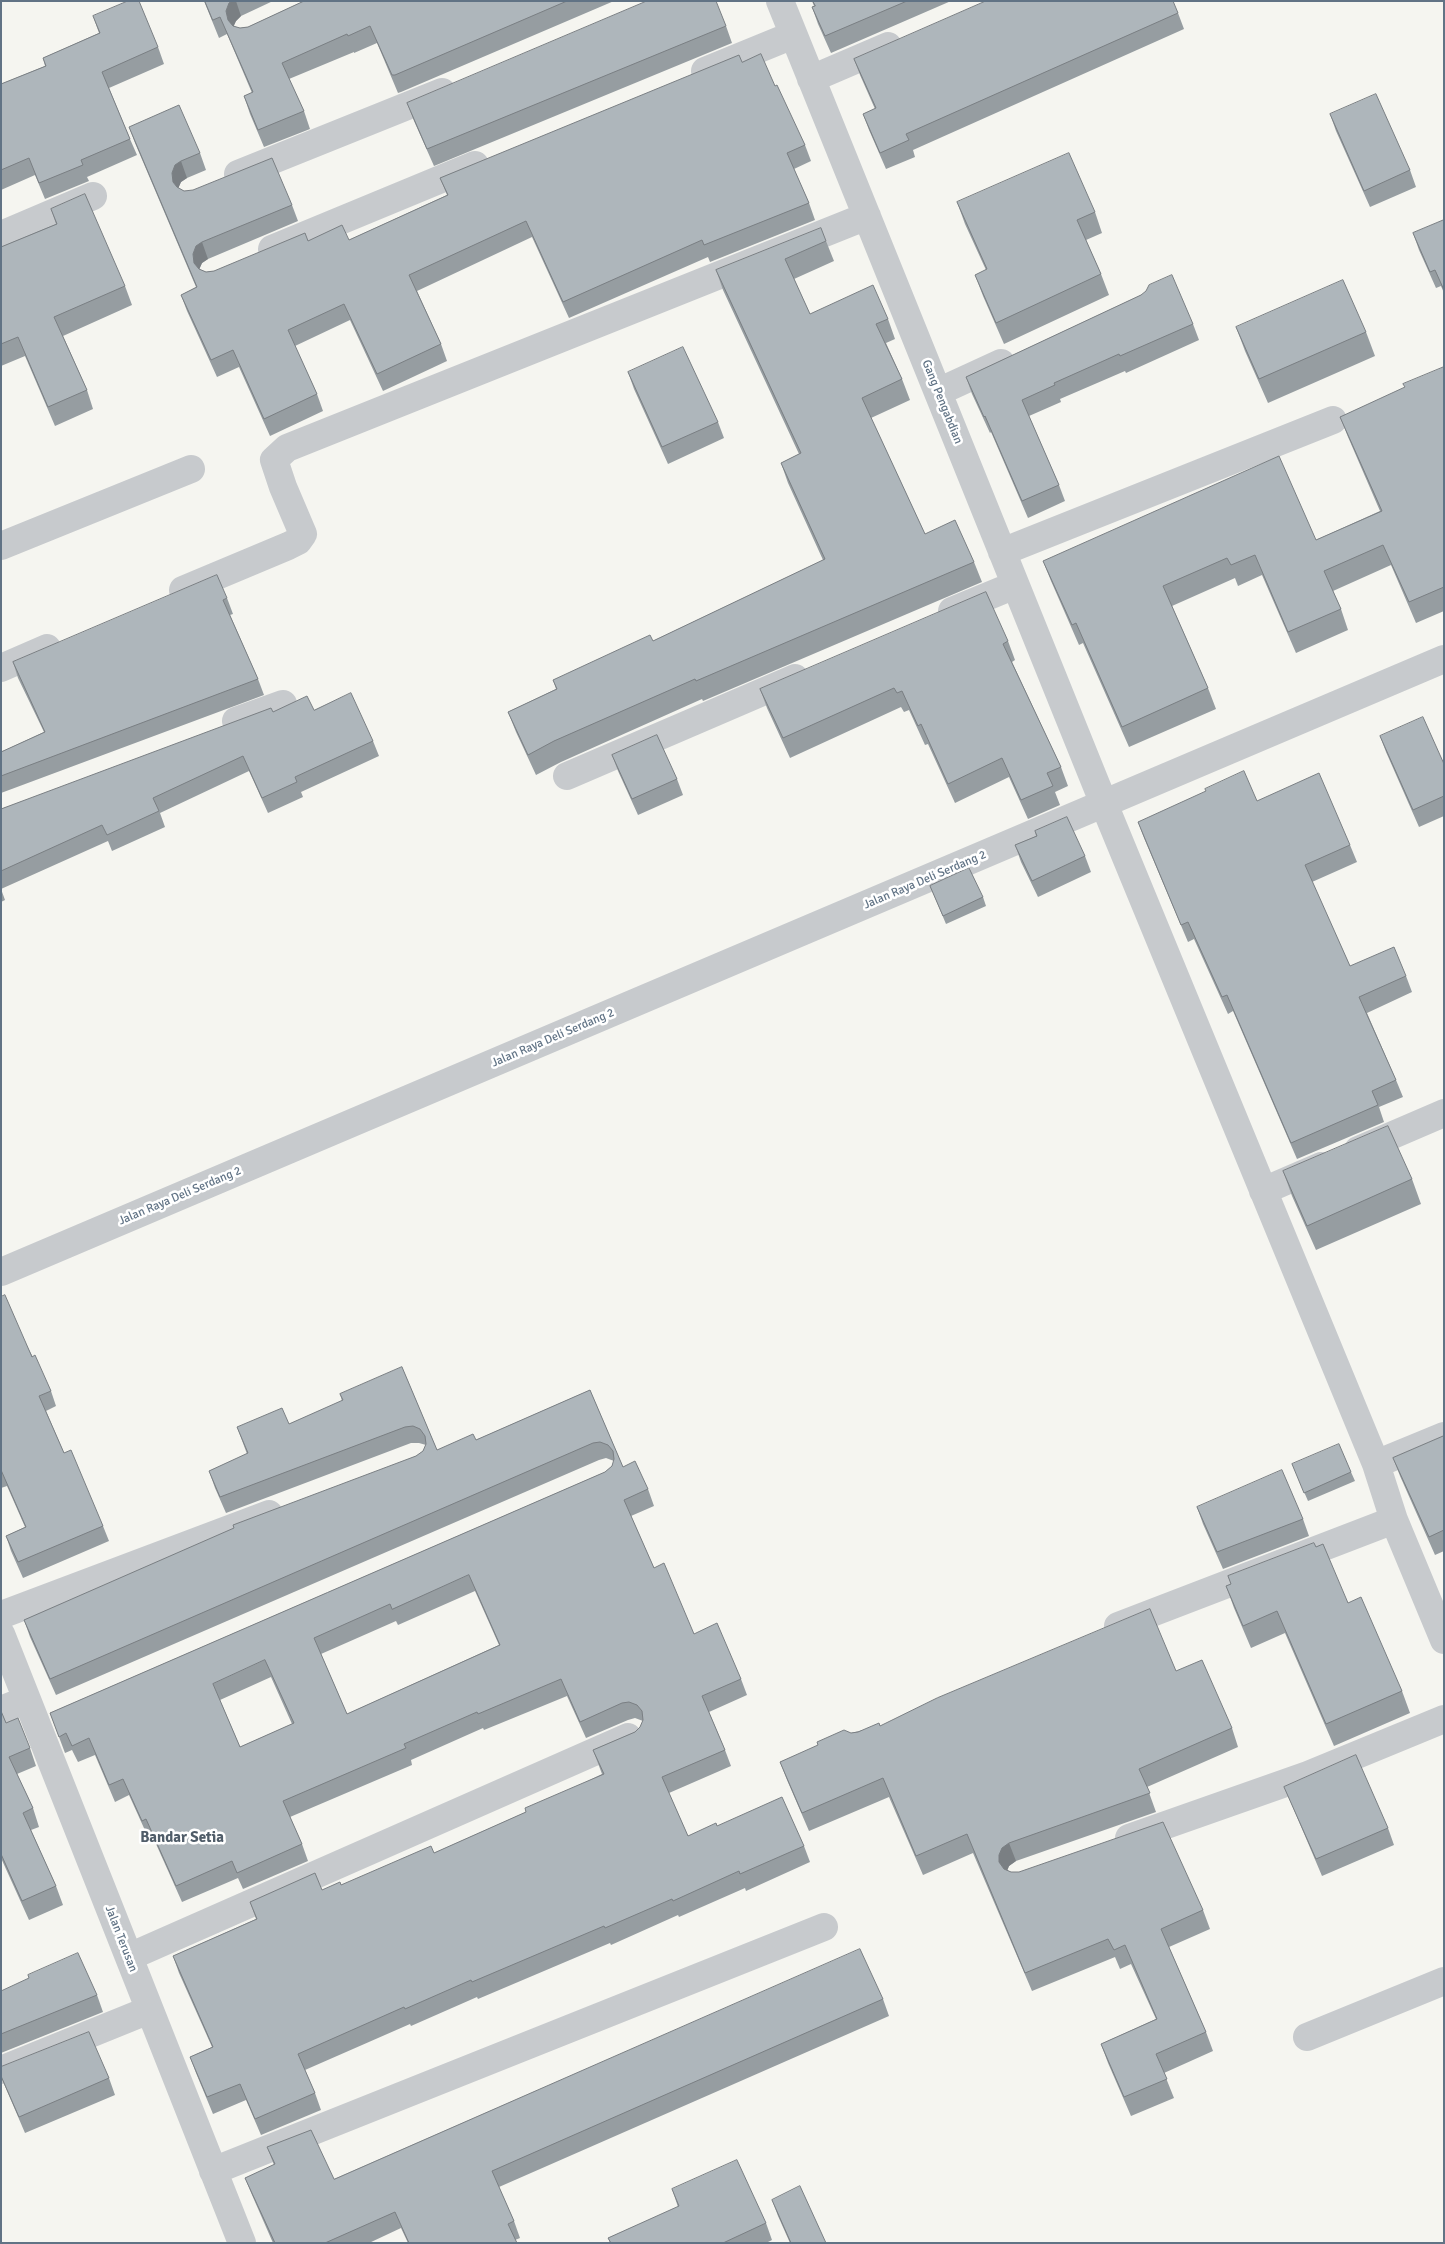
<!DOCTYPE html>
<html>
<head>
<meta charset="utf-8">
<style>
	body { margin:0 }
	#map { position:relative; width:1445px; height:2244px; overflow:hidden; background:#f5f5f0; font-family:Signika,sans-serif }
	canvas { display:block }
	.frame { position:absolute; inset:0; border:2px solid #617385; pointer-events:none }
</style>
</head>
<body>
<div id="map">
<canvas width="1445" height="2244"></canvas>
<div class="frame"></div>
</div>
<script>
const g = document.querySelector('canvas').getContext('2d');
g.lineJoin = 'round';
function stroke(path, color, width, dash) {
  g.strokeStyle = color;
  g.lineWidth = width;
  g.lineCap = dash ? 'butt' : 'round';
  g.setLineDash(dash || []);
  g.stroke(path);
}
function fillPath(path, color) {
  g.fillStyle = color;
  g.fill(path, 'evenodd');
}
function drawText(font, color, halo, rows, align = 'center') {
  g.font = font + ' Signika,sans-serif';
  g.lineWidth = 5;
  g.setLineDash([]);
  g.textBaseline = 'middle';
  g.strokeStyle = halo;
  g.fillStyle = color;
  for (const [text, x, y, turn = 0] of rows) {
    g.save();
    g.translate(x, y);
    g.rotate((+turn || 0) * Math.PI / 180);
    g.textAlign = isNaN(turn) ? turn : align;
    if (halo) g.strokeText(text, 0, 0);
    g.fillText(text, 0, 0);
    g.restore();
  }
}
stroke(new Path2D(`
	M780,1L1104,804L1376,1464L1394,1520L1444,1640
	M705,71L793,35
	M811,79L888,46
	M238,174L442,92
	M1,235L93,196
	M272,249L475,165
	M938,392L1001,363
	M1,546L191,469
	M1002,552L1333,420
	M183,590L288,546L298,541L303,534L283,487L274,460L287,448L867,216
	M952,611L1015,585
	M1,668L47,648
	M236,721L283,704
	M567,776L795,678
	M1358,1150L1444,1113
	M1263,1191L1321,1166
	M1,1272L1444,659
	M1376,1464L1444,1436
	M1,1615L269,1514
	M1118,1626L1394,1520
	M1,1634L242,2243
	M1,1710L26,1700
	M1129,1838L1308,1775L1444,1719
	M129,1957L628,1737
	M1307,2037L1444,1981
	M1,2070L149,2010
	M213,2171L824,1927`), '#c7cacd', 28);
fillPath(new Path2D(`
	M204,1H273L241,16L236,21L233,26L240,28L248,27L304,1H614L401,92L398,93L377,43L354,53V52L289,79L304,111L310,129L264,147L250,114L244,96L252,93L227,34L219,38Z
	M812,1H951L831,53L818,24L812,7L814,6Z
	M1178,13L1184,29L913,150L915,157L886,169L869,130L863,114L875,109L860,75L854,59Z
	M93,16L158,47L164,64L109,88L130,139L137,155L87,177L89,181L45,199L35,175L1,190V84L45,66L43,58L99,33Z
	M726,26L732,43L434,166L414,121L407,103Z
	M742,62L775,86L805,145L811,161L794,169L809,203L815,220L710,262L708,257L569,318L532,237L417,291L441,344L447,361L383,391L350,320L295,346L317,394L323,411L270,436L239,367L217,377L187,311L181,295L196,287L135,143L129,127L200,153L206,170L187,178L181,182L178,188L184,191L292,205L298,221L208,259L202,263L199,269L206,272L214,271L308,241L349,240L447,195L440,178Z
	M1330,114L1410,170L1416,187L1370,207L1336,131Z
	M957,202L1095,212L1102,233L1086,240L1101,274L1109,295L1004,344L983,296L975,275L986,270L965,224Z
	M51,209L125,286L132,305L63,336L87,390L93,409L55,426L25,356L1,366V247L56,224Z
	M1444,220V293L1441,286L1436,288L1419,250L1413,233Z
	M826,241L834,261L794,279L810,314L888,319L895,339L886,343L902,379L910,400L871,418L925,534L974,562L982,582L703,701L702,699L561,762L536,775L516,732L508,712L556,689L553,680L653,641L823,560L788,483L781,463L799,454L723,290L716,270Z
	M1141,295L1193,324L1199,340L1126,373L1125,371L1060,399L1061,402L1029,416L1059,485L1065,501L1028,518L991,432L990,433L972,394L966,377Z
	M1236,327L1366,332L1375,356L1268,403L1245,351Z
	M1444,367V611L1416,623L1391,565L1333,591L1341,609L1348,630L1296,653L1262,575L1238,586L1235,578L1172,606L1208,688L1216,709L1129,747L1083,643L1079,645L1051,581L1043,561L1316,540L1380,511L1348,437L1340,417L1405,388Z
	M628,372L718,422L724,438L668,464L634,389Z
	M227,598L233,614L230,615L258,679L264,695L1,793V752L44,732L18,678L13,662Z
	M1008,641L1015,660L1012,662L1061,767L1068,786L1055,792L1060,805L1028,819L1009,777L955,803L928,744L925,745L909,710L904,712L901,707L790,758L767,708L760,689Z
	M314,710L373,741L379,756L301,792L303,797L268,813L249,771L160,813L165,827L112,851L108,841L1,889L5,900L1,902V809L273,712Z
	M1380,736L1444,764V816L1419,827L1386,752Z
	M612,755L677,779L683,795L638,815L618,771Z
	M1257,801L1350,845L1357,862L1312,882L1350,966L1406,976L1412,992L1367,1013L1396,1080L1403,1097L1379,1107L1384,1122L1297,1159L1233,1011L1228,1014L1194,939L1188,942L1144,838L1138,822Z
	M1035,831L1085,856L1091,872L1038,897L1021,862L1015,845L1036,836Z
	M930,886L983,897L986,906L946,924Z
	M1283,1171L1412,1179L1421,1204L1316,1250L1292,1196Z
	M1,1297L51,1391L56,1406L46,1411L64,1453L103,1526L109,1541L23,1578L11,1551L6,1536L25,1527L7,1486L1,1488Z
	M402,1367L437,1450L476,1440L590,1390L623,1467L648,1489L654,1506L631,1516L654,1568L694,1634L741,1679L747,1695L709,1712L725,1750L731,1766L669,1793L688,1836L717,1826L804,1846L810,1862L746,1891L745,1888L679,1917L678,1915L611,1945L610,1943L478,1999L477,1997L411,2026L410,2024L305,2070L315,2093L321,2110L261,2135L246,2100L213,2114L196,2073L190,2057L212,2047L179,1973L173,1956L256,1919L250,1902L322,1890L341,1885L434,1853L526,1812L602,1774L593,1750L635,1732L640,1727L643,1721L635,1718L628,1720L586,1738L567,1696L484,1730L483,1728L411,1760L412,1765L290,1817L302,1844L308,1861L243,1889L238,1878L182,1902L152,1835L148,1837L129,1795L115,1802L95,1755L78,1762L72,1750L65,1753L50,1713L605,1472L612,1466L614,1461L606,1458L599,1460L56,1695L30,1637L24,1620L416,1456L423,1451L426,1445L419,1443H411L226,1513L215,1488L209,1471L247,1454L237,1427L289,1424L342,1401L340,1394ZM475,1591L499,1645L347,1714L321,1654L396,1621L398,1625ZM271,1677L292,1724L240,1747L220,1700Z
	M1444,1436V1551L1435,1555L1400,1476L1393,1458Z
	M1292,1464L1351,1472L1355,1481L1308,1501Z
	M1197,1507L1303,1519L1309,1536L1223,1569L1203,1524Z
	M1316,1547L1348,1603L1402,1691L1410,1713L1334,1746L1285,1633L1251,1648L1234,1608L1226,1586L1231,1584L1228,1576Z
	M1176,1671L1232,1728L1238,1747L1147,1787L1156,1812L1016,1861L1009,1866L1007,1870L1011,1872L1203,1910L1210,1929L1169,1947L1206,2032L1213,2051L1164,2073L1174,2098L1131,2116L1108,2063L1101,2044L1156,2019L1131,1964L1120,1969L1115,1957L1032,1991L973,1853L923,1875L889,1797L809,1831L787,1780L780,1762L851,1733L880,1726Z
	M1,1711L6,1723L30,1748L36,1766L17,1774L33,1808L39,1827L31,1830L56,1886L63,1905L29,1920L1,1858Z
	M1284,1787L1388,1828L1394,1845L1322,1876L1291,1803Z
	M1,1991L97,1995L103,2012L1,2053Z
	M883,1999L889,2016L499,2187L514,2221L520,2238L515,2240L517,2243H408L401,2228L369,2243H273L252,2195L245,2178L274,2165L267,2147L334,2179Z
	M1,2067L109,2078L115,2095L25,2133L1,2077Z
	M672,2189L766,2223L772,2240L766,2243H610L608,2238L678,2207Z
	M772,2200L826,2243H790L778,2216Z`), '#969da1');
fillPath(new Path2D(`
	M232,1H236L241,16L236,21L233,28L228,20L226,11L229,3Z
	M181,161L187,178L181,182L178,189L173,182L172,173L175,165Z
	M202,242L208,259L202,263L199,270L194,263L193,254L196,246Z
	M1009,1843L1016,1861L1009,1866L1006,1874L999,1862V1855L1002,1848Z`), '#7a7f83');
const building = new Path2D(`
	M128,1H139L158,47L102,72L130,139L81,160L83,165L39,183L29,158L1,170V84L46,66L43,58L100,33L93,16Z
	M205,1H232L229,3L226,11L228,20L233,26L240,28L248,27L304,1H567L395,75H392L370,26L348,36L347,34L282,63L304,111L258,130L244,96L253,92L220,17L213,20Z
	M647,1H716L726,26L427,149L407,103Z
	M813,1H907L825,36L812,7L815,6Z
	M986,1H1173L1178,13L906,134L909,140L880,153L863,114L876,108L854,59Z
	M761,54L775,86L777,85L805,145L787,153L809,203L704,245L702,240L563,302L526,221L409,275L441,344L377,374L344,304L288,330L317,394L264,419L233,350L211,360L181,295L197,287L129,127L179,105L200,153L181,161L175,165L172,173L173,182L177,187L184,191L193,190L272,158L292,205L202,242L196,246L193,254L194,263L199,269L206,272L214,271L305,233L308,241L342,225L349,240L448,195L440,178L739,55L742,62Z
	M1376,94L1410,170L1364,191L1330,114Z
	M1069,153L1095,212L1077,220L1101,274L996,323L975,275L987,269L957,202Z
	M85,194L125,286L54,317L87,390L48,407L18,337L1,344V247L57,224L51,209Z
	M1444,220V290L1435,270L1430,272L1413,233Z
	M821,228L826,241L785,259L810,314L873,285L888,319L876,324L902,379L862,398L925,534L955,520L974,562L696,681L695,679L554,741L528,755L508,712L557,689L553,680L650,635L653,641L825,559L781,463L801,453L716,270Z
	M1172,275L1193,324L1120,356L1119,354L1054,383L1055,385L1022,400L1059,485L1022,501L985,416L984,417L966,377L1141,295L1146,291L1149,285Z
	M1343,280L1366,332L1259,379L1236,327Z
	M683,347L718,422L662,447L628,372Z
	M1444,367V587L1409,602L1383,545L1324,571L1341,609L1288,632L1255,555L1231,565L1227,558L1163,586L1208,688L1122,727L1076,623L1072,625L1043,561L1279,456L1316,540L1382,511L1340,417L1405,387L1403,384Z
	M217,575L227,598L223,600L258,679L1,776V752L45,732L13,662Z
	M986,592L1008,641L1003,644L1061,767L1047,773L1053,786L1021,800L1002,758L948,784L921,724L918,726L902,691L897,693L894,688L783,738L760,689Z
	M351,693L373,741L295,777L297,782L262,798L243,756L153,798L159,811L107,835L102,825L1,871V809L271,708L273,712L307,696L314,710Z
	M1423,717L1444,764V796L1413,810L1380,736Z
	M657,735L677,779L632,799L612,755Z
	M1244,771L1257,801L1319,773L1350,845L1305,865L1350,966L1394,947L1406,976L1359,997L1396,1080L1372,1091L1378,1105L1291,1143L1227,995L1222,997L1188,922L1181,925L1138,822L1206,791L1205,789Z
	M1067,817L1085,856L1032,881L1015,845L1037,836L1035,831Z
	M969,868L983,897L943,916L930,886Z
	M1388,1126L1412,1179L1307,1226L1283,1171Z
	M5,1295L32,1357L35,1355L51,1391L39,1396L64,1453L71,1450L103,1526L18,1562L6,1536L26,1527L1,1470V1297Z
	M402,1367L437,1450L473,1434L476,1440L590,1390L623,1467L635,1461L648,1489L624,1500L654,1568L664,1563L694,1634L717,1623L741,1679L702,1696L725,1750L662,1777L688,1836L716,1823L717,1826L782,1797L804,1846L740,1874L739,1871L673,1901L672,1899L605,1928L604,1926L472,1982L471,1980L405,2009L404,2007L298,2054L315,2093L255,2119L240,2084L207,2097L190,2057L213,2047L173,1956L257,1919L250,1902L315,1873L322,1890L340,1882L341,1885L431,1846L434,1853L526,1812L525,1808L604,1774L593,1750L635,1732L640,1727L643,1720L642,1711L637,1705L629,1702L622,1703L580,1722L561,1679L478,1714L477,1712L404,1744L406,1748L283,1801L302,1844L237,1873L232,1861L176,1886L146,1819L142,1821L123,1779L109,1785L89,1738L72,1746L66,1733L59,1737L50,1713L605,1472L612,1466L614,1459L613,1451L608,1445L600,1442L593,1443L50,1679L24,1620L234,1528L233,1525L416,1456L423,1451L426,1444L425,1436L420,1429L413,1426L405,1427L220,1497L209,1471L248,1453L237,1427L282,1408L289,1424L343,1400L340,1394ZM469,1575L500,1645L347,1714L314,1638L390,1604L392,1609ZM265,1660L294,1723L240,1747L213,1684Z
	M1444,1436V1530L1429,1537L1393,1458Z
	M1339,1444L1351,1472L1304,1493L1292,1464Z
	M1282,1470L1303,1519L1217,1552L1197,1507Z
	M1314,1543L1316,1547L1323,1544L1348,1603L1361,1597L1402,1691L1326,1724L1277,1611L1243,1626L1226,1586L1231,1584L1228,1576Z
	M1150,1609L1176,1671L1202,1660L1232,1728L1139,1769L1150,1793L1009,1843L1002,1848L999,1855V1862L1004,1869L1011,1872H1019L1163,1822L1203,1910L1161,1929L1206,2032L1156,2054L1167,2079L1124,2097L1101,2044L1157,2019L1125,1945L1114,1950L1108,1939L1025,1973L967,1834L916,1856L883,1778L802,1813L780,1762L818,1745L817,1742L844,1730L851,1733L858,1732L879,1723L880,1726L937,1698Z
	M1,1711L6,1723L18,1718L30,1748L9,1757L33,1808L23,1813L56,1886L22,1901L1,1854Z
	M1356,1755L1388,1828L1316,1859L1284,1787Z
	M860,1949L883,1999L492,2171L514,2221L508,2224L517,2243H409L395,2212L325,2243H275L245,2178L275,2164L267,2147L311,2130L334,2179Z
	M78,1953L97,1995L1,2034V1991L29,1978L28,1975Z
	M89,2032L109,2078L19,2117L1,2076V2067Z
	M737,2160L766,2223L723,2243H611L608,2238L679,2206L672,2189Z
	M800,2186L826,2243H791L772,2200Z`);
fillPath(building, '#aeb6bb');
stroke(building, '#7a7f83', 1);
drawText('12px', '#617385', '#fff', [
	["Gang Pengabdian",942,402,68],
	["Jalan Raya Deli Serdang 2",925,880,-23],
	["Jalan Raya Deli Serdang 2",553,1038,-23],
	["Jalan Raya Deli Serdang 2",180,1196,-23],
	["Jalan Terusan",121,1939,69]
]);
drawText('bold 15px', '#505d69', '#fff', [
	["Bandar Setia",182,1838]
]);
</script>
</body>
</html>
